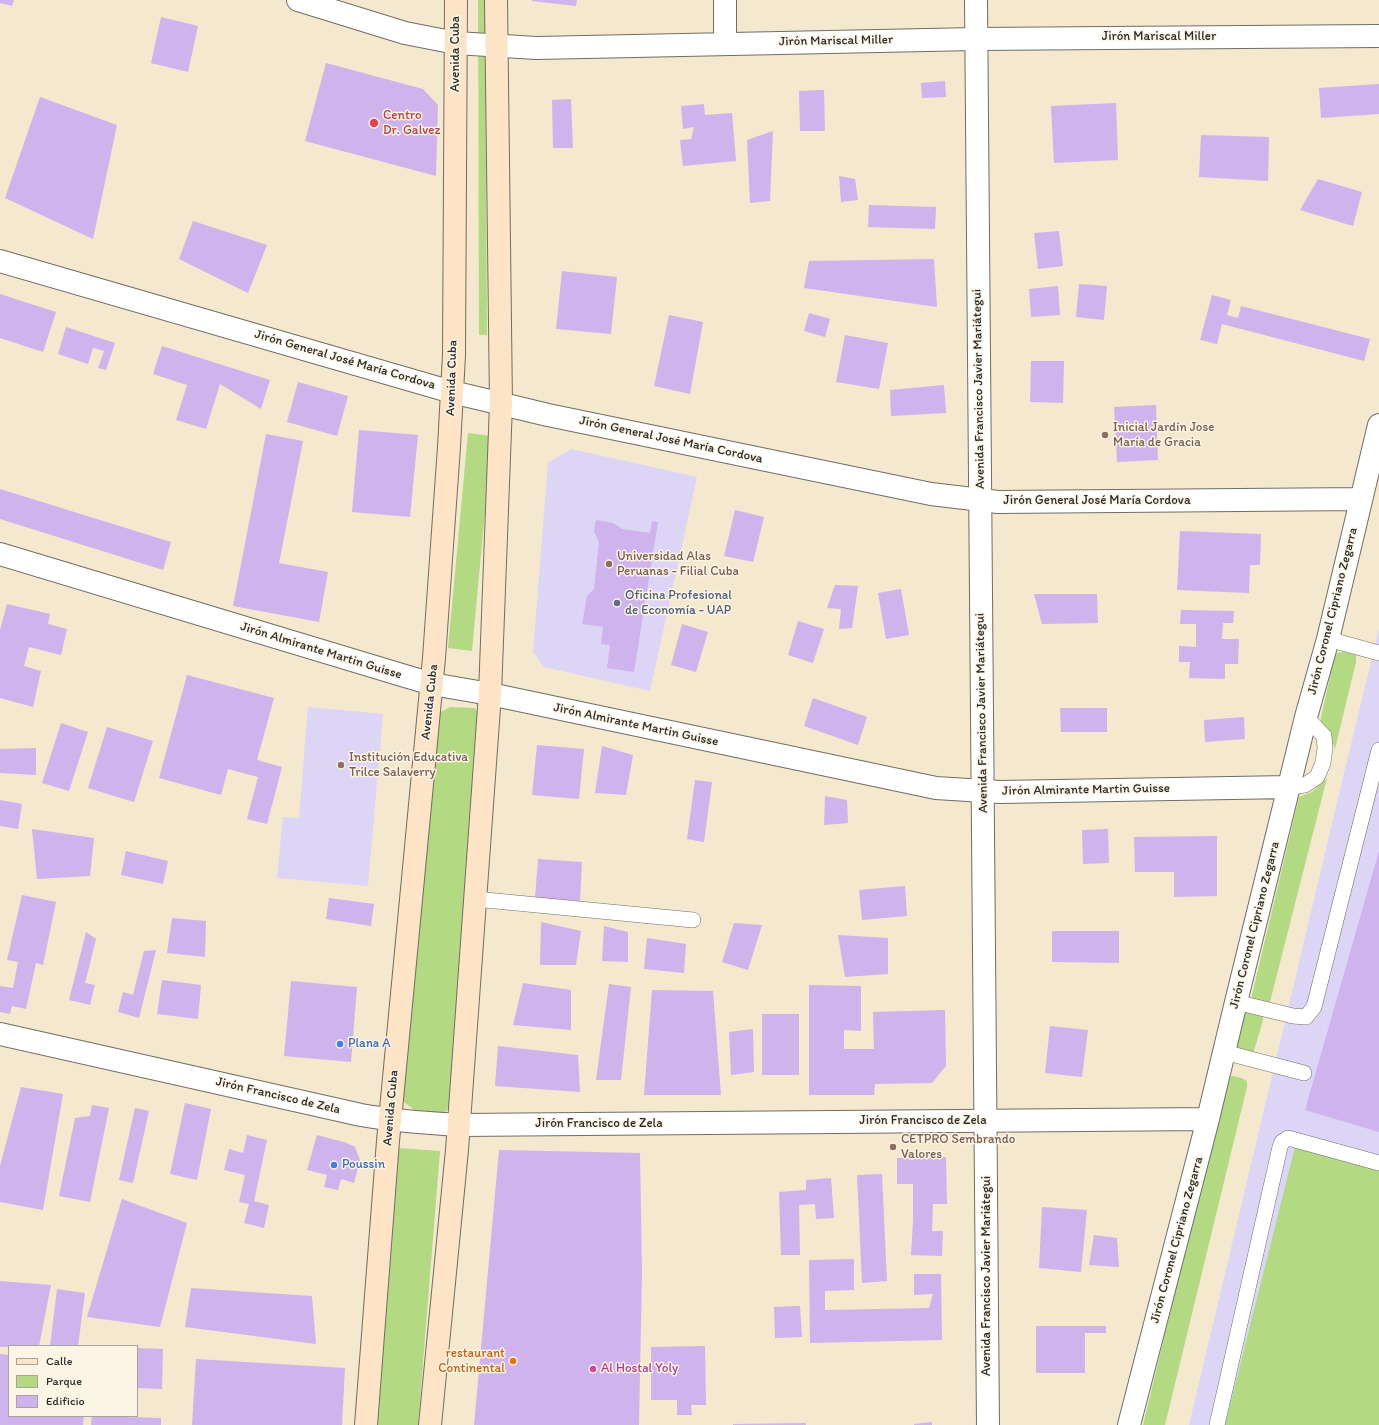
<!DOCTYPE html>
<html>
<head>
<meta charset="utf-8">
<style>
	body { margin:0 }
	#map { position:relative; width:1379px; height:1425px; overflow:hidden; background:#f4e8ce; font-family:Itim,sans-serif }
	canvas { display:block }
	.legend { position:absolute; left:8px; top:1345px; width:130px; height:72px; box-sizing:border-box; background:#fcf5e5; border:1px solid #a8a49b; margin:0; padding:5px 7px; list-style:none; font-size:12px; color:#2b2b2b }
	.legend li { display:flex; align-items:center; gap:8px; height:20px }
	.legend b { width:20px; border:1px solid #a8a49b }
</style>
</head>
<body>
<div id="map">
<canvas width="1379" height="1425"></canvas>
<ul class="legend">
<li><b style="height:5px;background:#fee4c6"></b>Calle</li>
<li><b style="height:11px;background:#b4d983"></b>Parque</li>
<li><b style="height:11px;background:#ceb3ec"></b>Edificio</li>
</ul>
</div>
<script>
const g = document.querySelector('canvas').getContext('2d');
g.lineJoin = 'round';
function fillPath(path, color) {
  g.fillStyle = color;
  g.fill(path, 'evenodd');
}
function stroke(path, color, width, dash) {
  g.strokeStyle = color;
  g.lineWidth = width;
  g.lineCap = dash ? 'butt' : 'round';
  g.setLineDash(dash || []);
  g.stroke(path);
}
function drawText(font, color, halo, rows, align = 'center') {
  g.font = font + ' Itim,sans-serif';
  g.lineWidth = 3;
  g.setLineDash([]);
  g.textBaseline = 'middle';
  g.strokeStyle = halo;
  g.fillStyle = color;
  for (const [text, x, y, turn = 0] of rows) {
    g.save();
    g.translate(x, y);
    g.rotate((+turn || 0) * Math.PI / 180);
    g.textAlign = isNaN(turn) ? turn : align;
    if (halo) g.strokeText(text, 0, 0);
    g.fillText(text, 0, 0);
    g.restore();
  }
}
fillPath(new Path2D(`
	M571,449L697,477L650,691L544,667L533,652L548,463Z
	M1379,629V1425H1189L1345,769Z
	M308,707L383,714L368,886L277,878L283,817L299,818Z`), '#ddd5f6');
fillPath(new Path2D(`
	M478,0H485L487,335H479Z
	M468,433L492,436L472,651L448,648Z
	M1344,652L1356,655V662L1335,749L1329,731L1320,722L1334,659L1337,653Z
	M450,707L475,708L480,716L451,1106L443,1114L414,1110L403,1101L439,713Z
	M1327,778L1270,1002L1268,1004L1252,999V995L1299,797L1312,792Z
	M1247,1012L1263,1016V1020L1254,1051L1252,1053L1237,1049L1236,1046L1245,1013Z
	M1233,1076L1241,1078L1247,1081V1087L1165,1425H1143L1226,1082L1227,1077Z
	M1297,1139L1379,1164V1425H1225Z
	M399,1148L440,1151L418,1425H377Z`), '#b4d983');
fillPath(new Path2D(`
	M0,0H14L12,6L0,3Z
	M532,0H577L576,6L532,1Z
	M161,17L198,26L188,72L151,63Z
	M326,63L423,89L438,105L436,176L305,141Z
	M945,81L946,97L922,98L921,83Z
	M1379,84V114L1321,118L1319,88Z
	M824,90L825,131H800L799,91Z
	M40,97L117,125L93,239L5,198Z
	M571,99L573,148H553L552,100Z
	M1116,103L1118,160L1054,163L1051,106Z
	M704,104L705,115L732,113L736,161L683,166L680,140L691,139L694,127L683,129L681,106Z
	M773,131L770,201L750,203L747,140Z
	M1201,135L1269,137L1268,181L1199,177Z
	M839,176L855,179L858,200L841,202Z
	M1318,179L1362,192L1353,226L1300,210Z
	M869,205L936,207L935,229L868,227Z
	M193,221L267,245L248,293L179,259Z
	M1059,231L1063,266L1038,269L1034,233Z
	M934,259L937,307L804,288L809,261Z
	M562,271L617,277L611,334L556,329Z
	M1079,284L1107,286L1104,320L1076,317Z
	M1058,286L1060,315L1031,317L1029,289Z
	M0,294L56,312L43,352L0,338Z
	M1212,295L1231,300L1227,315L1238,318L1241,306L1370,339L1364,361L1222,324L1217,344L1200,340Z
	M809,313L830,319L825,337L804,331Z
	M669,315L703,322L690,394L654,386Z
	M66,327L115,343L106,370L98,368L104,351L93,348L88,364L58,354Z
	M845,335L888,343L879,389L836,382Z
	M162,346L270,380L261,409L220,384L206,429L176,420L187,385L153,374Z
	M1031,361H1064L1063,403L1030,402Z
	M298,382L348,396L337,436L287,422Z
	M944,385L946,413L891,416L890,390Z
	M1156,405L1158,460L1117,462L1114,407Z
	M359,430L418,435L410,517L352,512Z
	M266,434L303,441L279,563L328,572L319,622L233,606Z
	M0,489L171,542L163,570L0,519Z
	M735,510L764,517L753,562L724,556Z
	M596,520L613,523L622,529L650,533L652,521L658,522L634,672L607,668L610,645L601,644L603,627L582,624L587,596L594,589L599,542L594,532Z
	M1180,531L1261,534L1260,565H1250L1249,593L1177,590Z
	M835,585L858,586L852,628L839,629L841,609L827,608Z
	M901,589L909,635L886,639L878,593Z
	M1034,594H1097L1098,623L1042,624Z
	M7,604L50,614L48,624L67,629L61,655L29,647L24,666L41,671L33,707L0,698V630Z
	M1181,610L1234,611L1233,623H1223L1222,639H1239L1238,664H1225V679L1189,678L1190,662H1179V646L1196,647V624H1180Z
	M798,621L824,629L813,663L788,655Z
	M682,624L708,632L696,672L671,665Z
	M187,675L274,698L257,760L282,767L267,824L247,819L258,777L228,769L221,795L159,778Z
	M813,698L867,717L858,745L804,726Z
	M1060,708H1107V732H1061Z
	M1244,717L1245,739L1205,742L1204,720Z
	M61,723L88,732L69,791L42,783Z
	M107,727L153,741L134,802L88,788Z
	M537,745L584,749L579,799L532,795Z
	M602,746L633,755L626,795L595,793Z
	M36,748V775L0,773V749Z
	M695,780L712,782L704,842L687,839Z
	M825,796L847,800L848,823L824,825Z
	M0,800L22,804L18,829L0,826Z
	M32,829L94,838L90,876L37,879Z
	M1108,829L1109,863L1083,864L1082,830Z
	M1217,836V896L1174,897V872H1135L1134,837Z
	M126,851L168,861L163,884L121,875Z
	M1379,851V1132L1305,1110Z
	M538,859L582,862L580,901L535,898Z
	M905,886L907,916L862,920L859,890Z
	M22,895L56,902L43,965L36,963L26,1009L12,1006L10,1014L0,1012V986L13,988L18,962L7,960Z
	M329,898L374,904L371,926L326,919Z
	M172,918L206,921L205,957L167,953Z
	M541,922L581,931L576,965H540Z
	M734,923L762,925L748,970L722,962Z
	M604,926L628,932V962L602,961Z
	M1052,931H1119V963L1052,962Z
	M86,932L96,939L85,983L95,985L90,1005L69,1000Z
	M838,935L888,938V974L845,977Z
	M647,938L686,944L684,973L644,969Z
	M156,950L139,1018L118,1012L123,992L133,995L144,951Z
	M162,980L201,985L198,1019L157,1014Z
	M291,981L357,987L351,1062L284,1056Z
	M523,983L571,990V1030L513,1025Z
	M609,984L631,987L621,1080H596Z
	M809,985L861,986V1031L844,1030V1049H874L873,1012L945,1010L946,1066L932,1083L875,1084L874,1095H809Z
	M652,990L713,991L721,1095H644Z
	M762,1014H799V1075H762Z
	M1050,1026L1088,1030L1082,1077L1045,1073Z
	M753,1029L754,1072L731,1075L729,1032Z
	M498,1046L578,1055L580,1092L495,1086Z
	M21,1087L63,1094L43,1210L0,1202V1166Z
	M185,1103L211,1109L197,1180L170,1174Z
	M92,1105L109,1108L90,1202L59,1196L75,1118L90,1116Z
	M135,1108L149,1111L133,1183L119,1180Z
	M247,1135L267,1140L254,1201L269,1205L264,1228L244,1223L249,1204L239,1202L245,1175L224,1170L229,1149L243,1153Z
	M317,1135L347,1143L355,1147L360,1160L354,1183L341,1179L338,1190L324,1187L327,1175L307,1170Z
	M499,1150L640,1153L642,1272L639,1425H474Z
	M946,1157L947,1204H933L932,1231H943L942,1256L911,1255L913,1221V1184H897V1158Z
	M882,1174L887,1281L862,1283L857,1175Z
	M831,1178L834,1218L816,1219L815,1204L799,1205L800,1255H781L779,1192L806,1190V1180Z
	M122,1199L187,1223L160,1327L87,1317Z
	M1042,1207L1087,1210L1081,1272L1039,1268Z
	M1094,1235L1117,1238L1119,1267L1089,1265Z
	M854,1259V1290L825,1291V1310L929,1308L933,1294L914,1295V1274H941L942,1340L810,1343L809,1260Z
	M0,1281L51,1285L39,1346L0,1347Z
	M191,1288L312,1296L316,1344L185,1327Z
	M57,1289L85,1293L78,1346H50Z
	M800,1306L802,1337L775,1338L774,1307Z
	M1036,1326H1106V1333H1085V1373H1036Z
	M705,1346L706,1405H691L692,1415H677V1400H651V1347Z
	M137,1348L163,1349L162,1389L137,1388Z
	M0,1354L9,1355V1416H84L83,1425H0Z
	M196,1359L345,1368L342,1425H192Z
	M92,1416L161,1418V1425H91Z
	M932,1422V1425H914V1424Z
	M806,1423V1425H733V1424Z`), '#ceb3ec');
const service = new Path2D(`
	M1328,639L1379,653
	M1289,787L1305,785L1317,777L1323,763L1325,748L1324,736L1306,717
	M475,899L693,920
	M1236,1002L1293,1016L1306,1017L1314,1007L1379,750
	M1224,1052L1304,1073
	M1217,1425L1280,1147L1282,1142L1288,1138L1379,1163`);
const minor = new Path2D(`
	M298,0L405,33L456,43L536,48L976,39L1379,36
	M725,0V43
	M0,261L452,392L548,415L931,494L998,502L1361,499
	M0,554L405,676L432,684L490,694L936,788L1000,792L1289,787
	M0,1034L361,1115C394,1121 426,1123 459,1125L1208,1119
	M1129,1425L1208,1119L1236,1002L1306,717L1328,639L1379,425`);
const tertiary = new Path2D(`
	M976,0L988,1425`);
const secondary = new Path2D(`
	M366,1425L388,1141L434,658L449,447L454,355L456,0
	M430,1425L457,1150L490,694L501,404L496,0`);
stroke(service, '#716d64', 16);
stroke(minor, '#716d64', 24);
stroke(tertiary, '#716d64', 24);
stroke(secondary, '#716d64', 24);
stroke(service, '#fff', 15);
stroke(minor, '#fff', 22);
stroke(tertiary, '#fff', 22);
stroke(secondary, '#fee4c6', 22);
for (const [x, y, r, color] of [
	[374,123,5,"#e0444e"],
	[1105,435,4,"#8d6e63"],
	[609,564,4,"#8d6e63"],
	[617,603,4,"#5c6f8a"],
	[341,765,4,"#8d6e63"],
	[340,1044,4,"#3f7fe0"],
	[893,1147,4,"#8d6e63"],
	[334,1165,4,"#3f7fe0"],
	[513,1361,4,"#e8710a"],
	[593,1369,4,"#d1479c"]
]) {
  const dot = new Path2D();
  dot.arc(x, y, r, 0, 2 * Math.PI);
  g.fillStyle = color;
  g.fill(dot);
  stroke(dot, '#fcf5e5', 1.5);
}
drawText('13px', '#2b2b2b', '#fcf5e5', [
	["Jirón Mariscal Miller",1159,37],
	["Jirón Mariscal Miller",836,41,-1],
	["Avenida Cuba",456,54,-90],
	["Jirón General José María Cordova",345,360,16],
	["Avenida Cuba",452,378,-88],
	["Avenida Francisco Javier Mariátegui",979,389,-91],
	["Jirón General José María Cordova",671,440,12],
	["Jirón General José María Cordova",1097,501],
	["Jirón Coronel Cipriano Zegarra",1333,611,-76],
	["Jirón Almirante Martin Guisse",321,651,17],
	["Avenida Cuba",430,702,-84],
	["Avenida Francisco Javier Mariátegui",982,713,-91],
	["Jirón Almirante Martin Guisse",636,725,12],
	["Jirón Almirante Martin Guisse",1086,790,-1],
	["Jirón Coronel Cipriano Zegarra",1255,925,-76],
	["Jirón Francisco de Zela",278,1096,13],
	["Avenida Cuba",391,1108,-85],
	["Jirón Francisco de Zela",923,1121],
	["Jirón Francisco de Zela",599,1124],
	["Jirón Coronel Cipriano Zegarra",1177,1240,-75],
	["Avenida Francisco Javier Mariátegui",987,1276,-90]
]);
drawText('13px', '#be3a42', '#fcf5e5', [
	["Centro",383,116],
	["Dr. Galvez",383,131]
], 'left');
drawText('13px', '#785e54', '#fcf5e5', [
	["Inicial Jardín Jose",1113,428],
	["María de Gracia",1113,443],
	["Universidad Alas",617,557],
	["Peruanas - Filial Cuba",617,572],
	["Institución Educativa",349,758],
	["Trilce Salaverry",349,773],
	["CETPRO Sembrando",901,1140],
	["Valores",901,1155]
], 'left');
drawText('13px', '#4e5e75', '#fcf5e5', [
	["Oficina Profesional",625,596],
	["de Economía - UAP",625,611]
], 'left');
drawText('13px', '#366cbe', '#fcf5e5', [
	["Plana A",348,1044],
	["Poussin",342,1165]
], 'left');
drawText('13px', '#c56008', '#fcf5e5', [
	["restaurant",505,1354],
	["Continental",505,1369]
], 'right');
drawText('13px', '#b23c85', '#fcf5e5', [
	["Al Hostal Yoly",601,1369]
], 'left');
</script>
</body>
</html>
